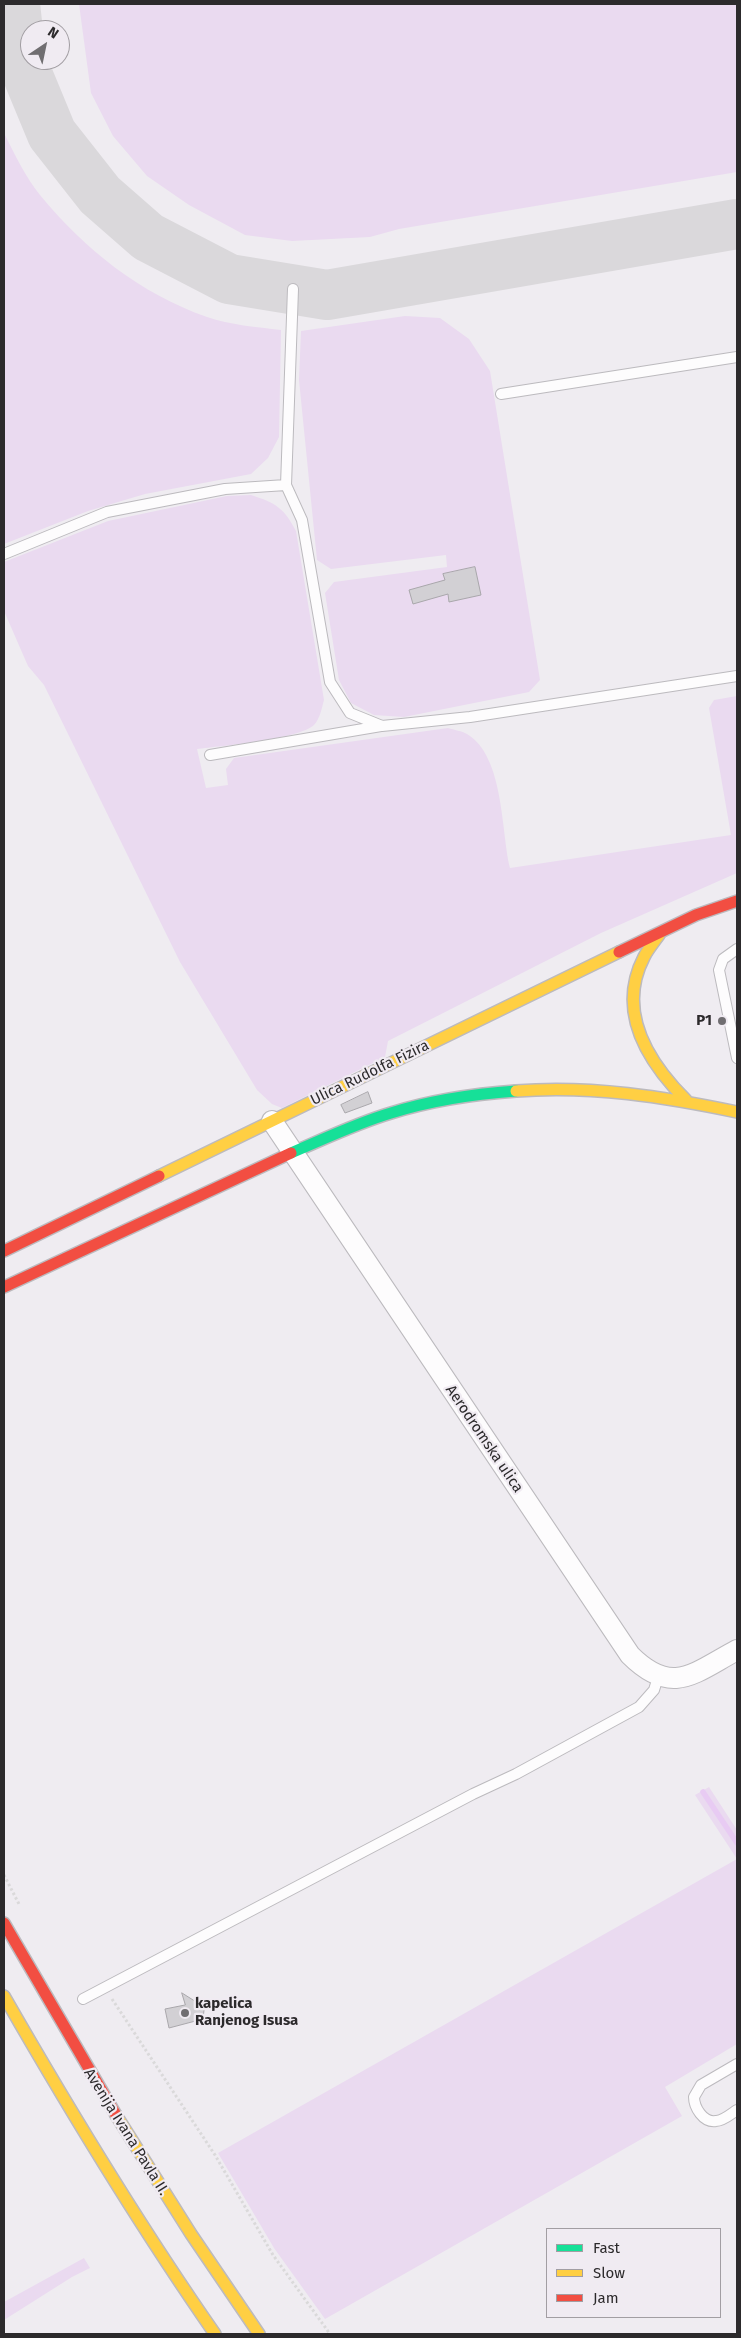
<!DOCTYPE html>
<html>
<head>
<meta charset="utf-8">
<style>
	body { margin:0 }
	#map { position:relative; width:741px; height:2338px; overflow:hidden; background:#efecf1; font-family:"Fira Sans",sans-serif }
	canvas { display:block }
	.frame { position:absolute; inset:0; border:5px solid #2c2a2c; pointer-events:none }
	.legend { position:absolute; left:546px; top:2228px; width:175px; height:90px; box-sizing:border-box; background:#f0ebf2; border:1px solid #a29ea3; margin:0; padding:6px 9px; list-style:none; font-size:15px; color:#2c2a2c }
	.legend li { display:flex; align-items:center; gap:10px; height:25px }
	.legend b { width:25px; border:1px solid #a29ea3 }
	.north { position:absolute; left:20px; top:20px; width:50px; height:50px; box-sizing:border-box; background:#f0ebf2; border:1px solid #a29ea3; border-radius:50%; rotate:34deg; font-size:14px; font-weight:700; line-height:20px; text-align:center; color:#2c2a2c }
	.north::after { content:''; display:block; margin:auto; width:18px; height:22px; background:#706e71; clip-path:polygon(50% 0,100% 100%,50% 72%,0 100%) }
</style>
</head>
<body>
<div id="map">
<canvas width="741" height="2338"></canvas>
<div class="frame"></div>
<ul class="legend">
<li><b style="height:6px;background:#16e098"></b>Fast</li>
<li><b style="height:6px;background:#ffcf43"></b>Slow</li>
<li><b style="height:6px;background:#f24e42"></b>Jam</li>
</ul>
<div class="north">N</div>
</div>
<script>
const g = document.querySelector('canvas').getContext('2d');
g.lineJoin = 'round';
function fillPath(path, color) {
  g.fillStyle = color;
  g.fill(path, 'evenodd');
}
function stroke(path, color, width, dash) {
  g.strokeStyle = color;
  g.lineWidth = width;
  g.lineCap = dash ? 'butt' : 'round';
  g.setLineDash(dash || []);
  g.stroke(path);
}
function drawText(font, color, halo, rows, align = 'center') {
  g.font = font + ' "Fira Sans",sans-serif';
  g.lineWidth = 4.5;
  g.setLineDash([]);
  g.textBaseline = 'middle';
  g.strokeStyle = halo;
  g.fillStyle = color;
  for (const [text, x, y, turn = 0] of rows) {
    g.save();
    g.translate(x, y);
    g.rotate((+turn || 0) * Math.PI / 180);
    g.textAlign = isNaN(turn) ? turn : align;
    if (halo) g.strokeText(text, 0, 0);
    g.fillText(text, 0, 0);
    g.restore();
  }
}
fillPath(new Path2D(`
	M79,4H737V172L399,229L370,237L292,241L245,235L189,205L147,176L113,136L91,93Z
	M4,133C14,153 26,178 40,195C84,249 141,294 207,317C230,325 257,327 281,330L279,437L268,458L251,474L145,494L88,511L4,544Z
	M405,316L440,318L469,339L490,371L540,680L529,692L404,717L374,715L351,703L339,680L325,593L334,582L447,567L446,555L331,569L317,560L299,380L301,331Z
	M251,495C276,503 284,508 296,531L324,700C322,707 320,719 314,725C299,739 221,746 197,749L206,788L228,785L226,769L234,758L448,728C454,730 462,731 467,734C504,756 501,830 510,868L731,835L709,708L714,700L737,696V873L601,933L388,1041L385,1057L282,1108L272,1104L257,1090L180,962L44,685L28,666L4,611V562L108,521L227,496Z
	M709,1787L737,1830V2044L665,2087L682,2116L325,2319L274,2248L218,2153L737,1859L695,1795Z
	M84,2258L90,2268L72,2277L4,2320V2302Z`), '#eadaf0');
stroke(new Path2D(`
	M703,1792L737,1843`), '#e8cbf3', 5.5);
stroke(new Path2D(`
	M15,4L21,59L52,134L100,195L148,237L229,279L327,295L737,224`), '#dad8db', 50);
const building = new Path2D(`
	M475,567L481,595L449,602L448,594L413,604L409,590L445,580L443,574Z
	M368,1092L372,1103L345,1113L341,1105Z
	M182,1993L201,2005L204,2010L203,2019L169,2028L165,2009L185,2005Z`);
fillPath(building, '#d2d0d4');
stroke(building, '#a9a7ab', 1);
const lane = new Path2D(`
	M293,289L286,485L302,520L330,682L350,713L382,726L470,717L737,676
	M501,394L737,357
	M4,554L107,512L225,489L286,485
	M210,755L381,726
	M737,949L723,959L719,970L737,1058
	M83,1999L473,1794L516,1774L639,1707L654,1690L658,1677
	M737,2064L701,2085L694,2097C694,2107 703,2123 716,2121C723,2121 731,2114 737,2110`);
const street = new Path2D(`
	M272,1121L630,1655C672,1697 694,1673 737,1650`);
const fast = new Path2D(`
	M291,1153C324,1139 357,1123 391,1113C432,1100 474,1094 516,1091`);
const slow = new Path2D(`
	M659,935C654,942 648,949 644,957C616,1011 648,1062 686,1100
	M516,1091C591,1085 665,1097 737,1112
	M272,1121L619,952
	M159,1176L272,1121
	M4,1996C70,2111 139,2225 215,2334
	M116,2115L191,2234L259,2334`);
const jam = new Path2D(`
	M619,952L696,915L737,901
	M4,1251L159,1176
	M4,1287L291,1153
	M4,1923L116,2115`);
stroke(lane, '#bcbabe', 12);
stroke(street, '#bcbabe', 22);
stroke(fast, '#bcbabe', 14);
stroke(slow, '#bcbabe', 14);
stroke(jam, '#bcbabe', 14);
stroke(new Path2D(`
	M4,1875L20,1906
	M112,1999L215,2155L273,2255L330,2334`), '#dad9da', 3, [2.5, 2.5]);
stroke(lane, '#fdfcfd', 10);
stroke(street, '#fdfcfd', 20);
stroke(fast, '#16e098', 11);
stroke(slow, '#ffcf43', 11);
stroke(jam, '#f24e42', 11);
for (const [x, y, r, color] of [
	[722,1021,5,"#706e71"],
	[185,2013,5,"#706e71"]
]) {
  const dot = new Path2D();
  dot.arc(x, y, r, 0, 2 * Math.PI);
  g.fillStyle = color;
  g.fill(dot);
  stroke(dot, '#f0ebf2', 2);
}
drawText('bold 15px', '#2c2a2c', '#f0ebf2', [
	["P1",712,1021],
	["kapelica",195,2004,"left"],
	["Ranjenog Isusa",195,2021,"left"]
], 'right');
drawText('15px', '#2c2a2c', '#f0ebf2', [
	["Ulica Rudolfa Fizira",370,1073,-26],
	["Aerodromska ulica",484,1439,56],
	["Avenija Ivana Pavla II.",126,2132,58]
]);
</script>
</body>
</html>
